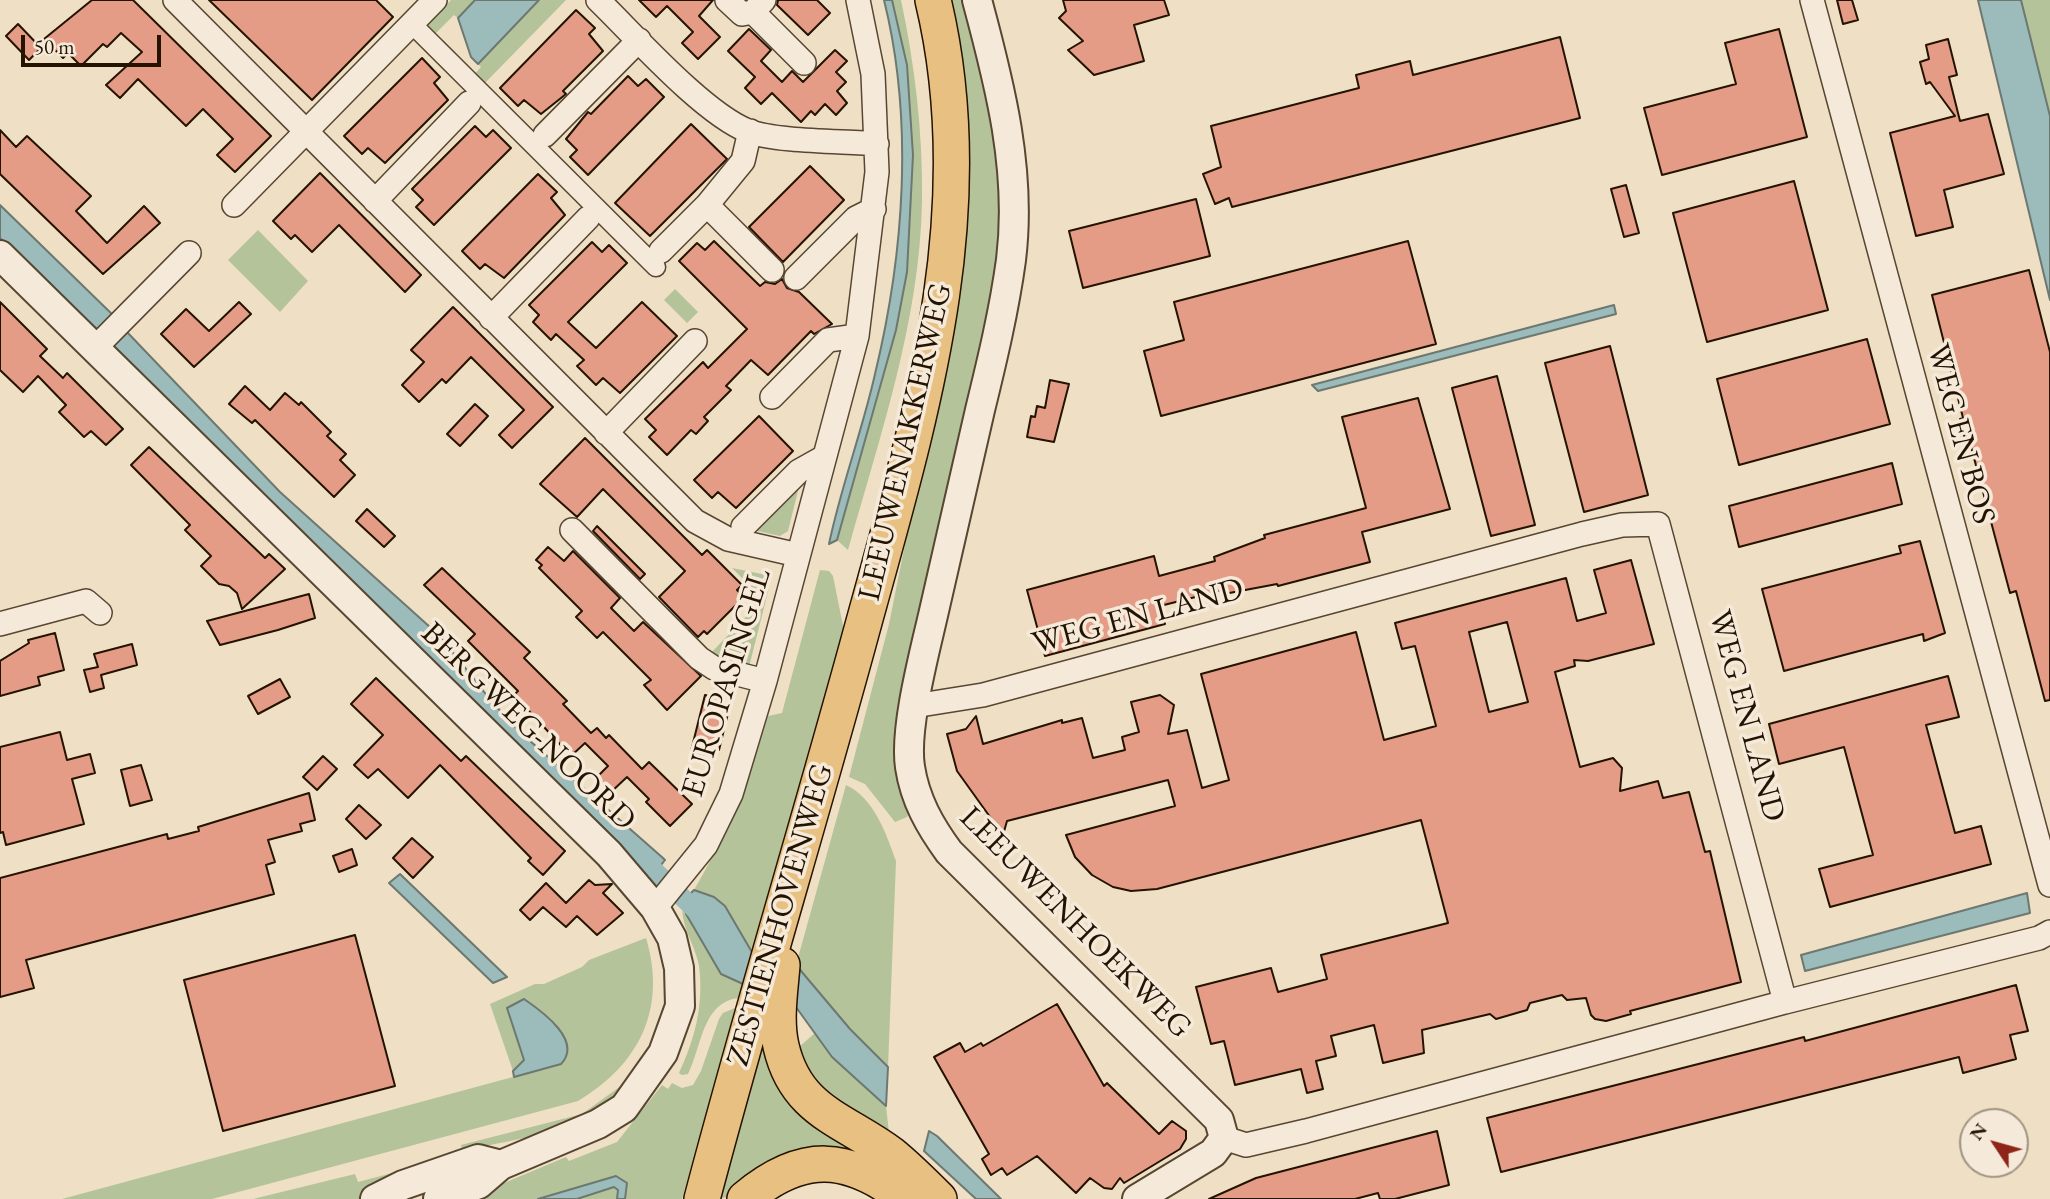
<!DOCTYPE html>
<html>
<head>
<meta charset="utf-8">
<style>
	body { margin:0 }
	#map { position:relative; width:2050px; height:1199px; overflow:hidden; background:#efdfc4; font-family:"EB Garamond",serif }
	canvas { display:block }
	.north { position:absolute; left:1959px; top:1108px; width:70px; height:70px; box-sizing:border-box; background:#f5ead9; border:2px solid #a19482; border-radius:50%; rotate:306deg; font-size:19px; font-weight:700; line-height:28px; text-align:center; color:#241300 }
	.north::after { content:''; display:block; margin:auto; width:24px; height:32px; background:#8f2418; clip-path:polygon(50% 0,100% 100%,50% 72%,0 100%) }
	.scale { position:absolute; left:21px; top:35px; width:140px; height:32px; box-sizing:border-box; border:4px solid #241300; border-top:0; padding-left:9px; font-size:21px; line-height:24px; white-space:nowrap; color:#241300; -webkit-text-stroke:5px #f5ead9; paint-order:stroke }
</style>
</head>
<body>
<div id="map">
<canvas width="2050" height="1199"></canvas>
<div class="north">N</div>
<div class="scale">50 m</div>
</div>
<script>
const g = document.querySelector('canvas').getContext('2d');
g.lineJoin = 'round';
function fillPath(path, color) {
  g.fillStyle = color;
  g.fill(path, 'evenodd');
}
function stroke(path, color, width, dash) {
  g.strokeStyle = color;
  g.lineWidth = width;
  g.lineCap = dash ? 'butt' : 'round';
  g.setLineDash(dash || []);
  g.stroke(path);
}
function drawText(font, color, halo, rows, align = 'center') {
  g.font = font + ' "EB Garamond",serif';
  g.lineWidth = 7;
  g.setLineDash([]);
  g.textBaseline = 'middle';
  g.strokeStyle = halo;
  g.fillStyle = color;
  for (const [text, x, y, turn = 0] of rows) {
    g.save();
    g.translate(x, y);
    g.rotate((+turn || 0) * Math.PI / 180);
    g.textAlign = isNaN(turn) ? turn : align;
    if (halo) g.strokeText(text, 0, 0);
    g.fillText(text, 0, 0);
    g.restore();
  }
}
fillPath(new Path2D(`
	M451,0H475L458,18L454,15L435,34L468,68L422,30Z
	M539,0H566L483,85L473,76L481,67L478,64Z
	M892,0H901C915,66 923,133 922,201C920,320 880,436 848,550L837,540L896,330L907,272L913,155L907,65Z
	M944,0H968L1004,153L1002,273L917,640L911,810L907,817L895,822L865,784L849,777L889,624L939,375Z
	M2021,0H2050V116Z
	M258,230L308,281L280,312L228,260Z
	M675,289L698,312L687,323L664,300Z
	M802,475L788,531L780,536L748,529Z
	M732,568L772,576L748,671L709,655L763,599Z
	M820,570L829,571L833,576L845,636L753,954L725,906L694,890C728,832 749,781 768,716L782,713Z
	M846,785C874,798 886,833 896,861L888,1067L850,1029L796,965Z
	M686,898L722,974L743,984L738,998C702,1003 702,1046 688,1074L682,1075L679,1073C695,1039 704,1004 699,966C696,945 674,916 686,898Z
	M646,938C667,1008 640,1064 578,1101L212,1199H62L561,1064L563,1034L524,999L507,1008L524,1060L513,1071L490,1004L535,984H544L582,967L589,960Z
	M735,1008L682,1199H466L566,1157L569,1161L617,1142L662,1085L668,1089L672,1083L682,1088L693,1085L701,1071L719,1019L723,1013Z
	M762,1031L899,1169C876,1162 844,1144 820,1147C778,1152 752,1199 714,1199Z
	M815,1033L832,1057L886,1106L889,1133L831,1106L792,1053Z
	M625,1083C592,1130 516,1140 462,1150L461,1145L582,1114Z
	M396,1172L359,1199H253L355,1174L358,1182Z`), '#b4c399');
const water = new Path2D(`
	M475,0H539L478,64L471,57L458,18Z
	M884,0H892L907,65L913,155L907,272L896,330L837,540L829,544C841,486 862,432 875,374C904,254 914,121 884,0Z
	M1978,0H2021L2050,116V300Z
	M0,205L117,319L100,334L77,316L0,238Z
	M1614,305L1616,314L1318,391L1312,385Z
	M126,331L280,492L441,637L492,702L521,733L663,858L665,860L658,869L634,866L111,347Z
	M400,874L507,977L493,983L389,883Z
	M694,890L714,897L725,906L753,954L796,965L850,1029L888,1067L886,1106L832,1057L788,996L743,984L721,974L686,914V898Z
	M2027,893L2030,913L1805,971L1801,955Z
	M524,999C543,1012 583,1041 561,1064L514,1077L513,1071L524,1060L507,1008Z
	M929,1131L937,1136L1001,1199H976L924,1151Z
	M616,1176L627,1183L625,1199H617L618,1190L614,1187L577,1199H538Z`);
fillPath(water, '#9cbbbb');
stroke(water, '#6c7870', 2);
stroke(new Path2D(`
	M633,850L707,921`), '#9cbbbb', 19);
const building = new Path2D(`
	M92,0H133L271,136L235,172L217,155L233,139L203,109L186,126L138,79L120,98L106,85L142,52L121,33L107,47L103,44L81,66L68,53L63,58L44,39Z
	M209,0H376L393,17L312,100Z
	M639,0H713L699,16L720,37L698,59L682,43L693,32L667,6L656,17Z
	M778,0H817L830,13L808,35L777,5Z
	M1063,0H1164L1169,15L1134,25L1144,61L1094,75L1068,50L1083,41L1059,18L1066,11Z
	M1837,0H1852L1858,20L1843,24Z
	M576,10L595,28L589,34L603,51L563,91L566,94L541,114L524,100L518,106L500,88Z
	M18,24L41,48L29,60L6,36Z
	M749,29L771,50L761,61L782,82L792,71L803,82L835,50L847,61L836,72L846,82L837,91L847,103L836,115L825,104L815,115L811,111L801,122L772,93L761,104L745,88L755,77L728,51Z
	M1779,29L1807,137L1662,175L1644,108L1736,84L1725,43Z
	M1560,37L1580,118L1232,207L1229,198L1215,204L1203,174L1221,167L1211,126L1359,88L1356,75L1410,61L1413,75Z
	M1948,39L1957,75L1949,77L1960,121L1988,114L2004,174L1944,190L1953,227L1916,236L1890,133L1955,116L1930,82L1926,84L1920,62L1929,59L1926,45Z
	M422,58L440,77L434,83L448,100L385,163L368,148L362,154L344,136Z
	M628,76L638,86L646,79L664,97L588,175L570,157L577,150L566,139L588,112L591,114Z
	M691,124L727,159L650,236L615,203Z
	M475,126L486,137L493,130L511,148L434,225L416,207L423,200L412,189Z
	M0,130L16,147L27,136L91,196L76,211L107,243L144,206L160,223L103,274L0,174Z
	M810,166L844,200L783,262L749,227Z
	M320,173L421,275L405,292L339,225L312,252L295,235L291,239L273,221Z
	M538,174L557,192L551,198L565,215L504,278L485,264L480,269L462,251Z
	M1794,181L1828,310L1707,342L1673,213Z
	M1626,185L1639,233L1624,237L1611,189Z
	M1196,199L1210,256L1083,288L1069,231Z
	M714,241L760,286L765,282L775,284L782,279L787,288L799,292L832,324L814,334L811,331L768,375L751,360L726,386L731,390L704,417L708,421L696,434L691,430L667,455L649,437L656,430L645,419L703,362L708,368L747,329L679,261L697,243L705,250Z
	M1408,241L1436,344L1161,416L1144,351L1184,340L1174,302Z
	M592,242L602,252L609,245L627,263L568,322L596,348L642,302L677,336L620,393L603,378L596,385L577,366L584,360L556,334L551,340L533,322L539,315L529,305Z
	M2029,270L2050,352V700L2045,701L2016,591L2010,593L1970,443L1966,444L1960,419L1963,418L1932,295Z
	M0,302L47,349L40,356L63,378L67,373L123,429L106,445L91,431L84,437L59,412L66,405L38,376L23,392L0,370Z
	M239,302L251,314L194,367L161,334L186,309L209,331Z
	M453,307L553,407L512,448L499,435L524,410L471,357L446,383L442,379L419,402L402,385L424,362L411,350Z
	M1867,339L1890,424L1739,465L1717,379Z
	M1610,346L1648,495L1584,512L1545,363Z
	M1497,376L1535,525L1491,536L1452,388Z
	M1050,380L1069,384L1054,442L1027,437L1031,416L1035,417L1037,406L1045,408Z
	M245,386L270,410L285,393L299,405L301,402L331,432L327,436L346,454L340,460L355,475L334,497L255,420L252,423L229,404Z
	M1418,398L1450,509L1362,532L1370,562L1278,586L1277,584L1224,594L1223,590L1160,606L1165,624L1045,656L1027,590L1154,556L1159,576L1215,561L1214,557L1265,538L1264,535L1366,508L1342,417Z
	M475,404L488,416L460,446L447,434Z
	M759,416L793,451L736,508L718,492L712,498L694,480Z
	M585,438L702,555L707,550L742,585L737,590L744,597L707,634L704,631L698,637L659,597L685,571L603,489L577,517L540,484Z
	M149,447L265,558L269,554L285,569L242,609L237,593L229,586L219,584L201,566L211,556L185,530L190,525L131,465Z
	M1892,463L1902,504L1739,547L1729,506Z
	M367,509L395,536L384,547L356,521Z
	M597,526L645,574L640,579L593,531Z
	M1920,541L1945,633L1924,641L1923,634L1784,671L1762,589L1901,553L1899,546Z
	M548,547L564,561L573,551L620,598L611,608L634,631L643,622L701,676L667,710L644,685L651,680L603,632L597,638L576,617L582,611L539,568L542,565L536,560Z
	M1631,560L1654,644L1588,661L1574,660L1575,666L1555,672L1580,767L1613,758L1622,768L1620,791L1658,781L1663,798L1689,792L1705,852L1710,851L1741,982L1630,1011L1631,1014L1606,1021L1595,1019L1591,1015L1586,998L1567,1000L1562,995L1530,1003L1527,1010L1496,1019L1490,1014L1422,1030L1424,1053L1383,1063L1374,1025L1331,1036L1336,1056L1316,1061L1323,1089L1307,1093L1301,1069L1235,1085L1224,1041L1211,1044L1196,987L1271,968L1278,992L1327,979L1321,955L1448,923L1421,820L1157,889L1131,891L1113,887L1092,875L1075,857L1066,835L1175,806L1168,780L1007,821L1003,835L957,771L947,734L966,729L976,716L983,744L1062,720V723L1082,718L1093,758L1125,750L1122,737L1139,732L1131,702L1160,695L1174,705L1168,734L1187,730L1202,788L1229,780L1201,674L1356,632L1384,740L1436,726L1415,646L1402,649L1395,623L1566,578L1577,621L1606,613L1594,570ZM1507,622L1528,702L1489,712L1469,632Z
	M442,568L530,652L524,658L567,701L563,704L591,733L597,728L606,738L609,735L642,769L649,762L692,804L670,826L646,802L649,799L627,777L610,793L596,778L608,766L585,743L571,756L514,695L518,691L468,641L475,634L424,585Z
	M309,594L315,618L278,630L220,645L207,621Z
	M55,633L64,670L38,677L40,685L0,696V661L29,643L28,640Z
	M132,644L137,665L101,675L104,688L90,692L84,670L98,667L94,654Z
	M1948,676L1959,717L1926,725L1955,833L1981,826L1991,864L1830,907L1819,869L1873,855L1844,747L1779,764L1769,724Z
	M376,678L461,761L466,756L565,851L543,875L528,861L531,858L440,765L408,798L378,769L368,778L354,765L383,735L351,704Z
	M280,679L290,697L258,714L248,696Z
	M705,695L720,699L718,707L729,709L719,750L708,747L706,755L691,751Z
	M60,732L67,760L90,754L95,773L72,779L84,824L6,845L3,832L0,833V747Z
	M323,756L337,769L317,790L303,777Z
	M141,765L152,800L130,806L121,770Z
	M309,793L315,820L300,824L302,831L268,840L275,862L266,865L274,894L26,960L34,988L0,997V878L167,834L168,839L199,831L198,827Z
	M359,805L381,825L366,839L346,819Z
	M412,838L433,857L413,878L393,858Z
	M352,849L357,865L339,872L333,856Z
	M589,880L595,885L612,884L603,893L623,913L597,935L577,916L566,927L543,907L530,920L520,910L546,883L566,903Z
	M355,935L395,1086L223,1131L184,980Z
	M2016,985L2028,1031L2010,1035L2016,1059L1963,1073L1959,1057L1501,1172L1487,1118L1804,1037L1805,1041Z
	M1057,1004L1104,1086L1107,1083L1159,1134L1172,1121L1186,1131V1139L1180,1149L1124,1183L1120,1178L1112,1189L1104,1188L1090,1178L1076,1193L1037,1156L1007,1175L1002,1168L991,1175L982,1159L989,1154L934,1057L960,1043L965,1052L981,1043L983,1046Z
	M1437,1131L1449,1185L1395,1199H1380L1378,1193L1355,1199H1209L1256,1178Z`);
fillPath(building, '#e49c87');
stroke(building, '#241300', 2);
const pedestrian = new Path2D(`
	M412,24L656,267`);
const minor = new Path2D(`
	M175,0L695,521L728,539L798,555
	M598,0C635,36 703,113 748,131C776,142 845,141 877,144
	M727,0L742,14L753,12L764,0
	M1812,0L2050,885
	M753,12L804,63
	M545,135L639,40
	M375,201L469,103
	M234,205L435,0
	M707,205L772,270
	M661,251L707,205L743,161L750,131
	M796,278L856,218L874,209
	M491,318L588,218
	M95,348L189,253
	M772,397L828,340L857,336
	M606,433L695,341
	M743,527L799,471L824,457
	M572,530L699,658L714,668L765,681
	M0,624L86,601L100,613
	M914,706L983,695L1582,534L1622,525L1658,524L1785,1002L1306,1131L1246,1145L1224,1138
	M655,908L706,845L731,794L765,681L857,336L877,172L873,74L858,0
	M1785,1002L2039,938L2050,932`);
const tertiary = new Path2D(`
	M977,0C1000,85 1022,171 1011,260C1004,311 992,361 980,410C965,477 949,544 934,611C925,651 904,728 910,767C915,800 930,826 949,852L1219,1120L1224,1138L1213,1153L1137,1199
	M0,255L609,854L655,908L672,938L679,968L680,1006L663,1053L624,1108L598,1124L501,1165L479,1184L438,1199
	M375,1199L403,1185L478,1159L501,1165`);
const primary = new Path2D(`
	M782,965C780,991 775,1020 781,1046C796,1112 844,1119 892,1155C908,1168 924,1184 939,1199
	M702,1199C751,1013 807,830 858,644C915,434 986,220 933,0
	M745,1199C802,1151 848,1154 906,1199`);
stroke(pedestrian, '#574631', 21);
stroke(minor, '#574631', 26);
stroke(tertiary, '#574631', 32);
stroke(primary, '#241300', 38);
stroke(pedestrian, '#f5ead9', 18);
stroke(minor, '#f5ead9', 23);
stroke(tertiary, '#f5ead9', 28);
stroke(primary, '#e8c082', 35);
drawText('32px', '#241300', '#f5ead9', [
	["WEG EN BOS",1960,434,75],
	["LEEUWENAKKERWEG",906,442,-77],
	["WEG EN LAND",1138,617,-15],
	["EUROPASINGEL",727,683,-73],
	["WEG EN LAND",1746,716,75],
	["BERGWEG-NOORD",528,727,44],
	["ZESTIENHOVENWEG",781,915,-74],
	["LEEUWENHOEKWEG",1075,923,45]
]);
</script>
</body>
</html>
